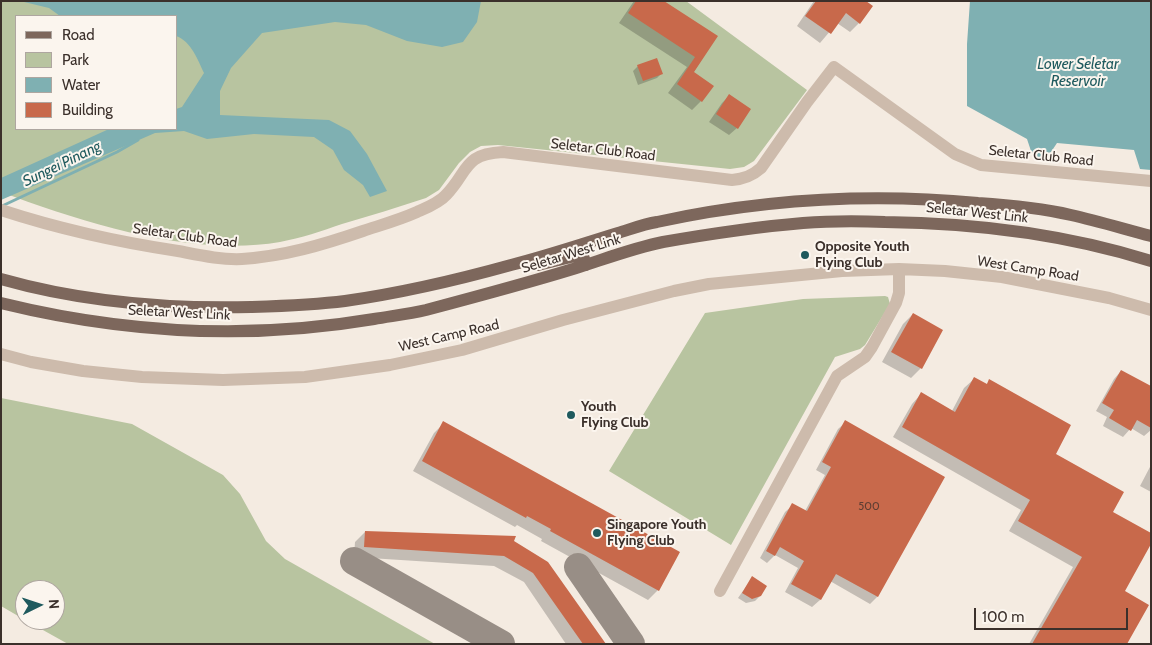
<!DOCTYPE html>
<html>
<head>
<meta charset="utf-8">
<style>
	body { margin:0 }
	#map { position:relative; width:1152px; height:645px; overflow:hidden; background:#f4ebe1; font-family:Cabin,sans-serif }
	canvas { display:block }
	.frame { position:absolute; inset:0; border:2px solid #3b302b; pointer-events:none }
	.legend { position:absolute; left:15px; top:15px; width:162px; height:115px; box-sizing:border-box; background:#fbf5ee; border:1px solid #aea6a0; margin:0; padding:6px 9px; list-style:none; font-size:15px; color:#3b302b }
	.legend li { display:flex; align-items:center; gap:10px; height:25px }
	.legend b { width:25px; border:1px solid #aea6a0 }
	.north { position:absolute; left:15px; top:580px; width:50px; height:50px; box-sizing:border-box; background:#fbf5ee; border:1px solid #aea6a0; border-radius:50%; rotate:86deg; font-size:14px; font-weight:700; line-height:20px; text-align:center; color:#3b302b }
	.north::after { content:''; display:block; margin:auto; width:18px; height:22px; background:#1f5a5e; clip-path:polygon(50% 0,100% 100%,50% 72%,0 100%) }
	.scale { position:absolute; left:974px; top:608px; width:154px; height:22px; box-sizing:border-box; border:2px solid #3b302b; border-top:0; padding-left:6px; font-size:15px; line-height:18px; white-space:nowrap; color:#3b302b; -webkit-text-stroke:4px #fbf5ee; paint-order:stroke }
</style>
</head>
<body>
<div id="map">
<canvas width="1152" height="645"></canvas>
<div class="frame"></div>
<ul class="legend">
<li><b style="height:6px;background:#7d675c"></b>Road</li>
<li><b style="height:14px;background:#b8c4a0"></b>Park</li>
<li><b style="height:14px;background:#7fb0b2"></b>Water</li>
<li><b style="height:14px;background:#c8694b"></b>Building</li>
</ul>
<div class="north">N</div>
<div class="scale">100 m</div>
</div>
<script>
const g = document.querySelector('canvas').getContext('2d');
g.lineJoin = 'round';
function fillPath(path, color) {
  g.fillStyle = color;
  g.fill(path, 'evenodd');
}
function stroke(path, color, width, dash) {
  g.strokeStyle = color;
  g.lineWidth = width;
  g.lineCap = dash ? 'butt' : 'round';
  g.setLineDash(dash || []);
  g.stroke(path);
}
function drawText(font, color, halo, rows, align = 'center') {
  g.font = font + ' Cabin,sans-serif';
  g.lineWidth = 4;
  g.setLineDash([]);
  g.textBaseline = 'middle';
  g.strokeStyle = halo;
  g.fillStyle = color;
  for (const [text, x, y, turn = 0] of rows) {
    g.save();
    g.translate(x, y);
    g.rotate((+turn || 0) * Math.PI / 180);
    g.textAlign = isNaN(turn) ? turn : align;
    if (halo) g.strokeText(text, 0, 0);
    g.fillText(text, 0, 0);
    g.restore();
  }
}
fillPath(new Path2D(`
	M1,1H686L807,90L754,161L744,167L730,169L498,145L481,146L470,152L459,163L439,190L426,198C398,207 370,216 342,224C322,231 301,238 280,242C191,257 84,223 1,192ZM16,16H176V129H16Z
	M885,296L888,297L890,304L865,345L860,349L835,357L731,545L609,471L705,313L803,299Z
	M1,398L132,424L223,475L240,494L266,541L285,559L435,644H68L25,620H55V590H25V620L1,606Z`), '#b8c4a0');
fillPath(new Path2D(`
	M20,1H481L477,22L463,42L442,47L407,41L366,25L335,22L262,33L231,68L220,91V115L329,120L350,131L367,154L387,191L370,197L363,185L344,170L333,150L314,137L254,134L207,139L184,131L155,133L1,200V178L109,129H176V109L182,107L204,73C198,60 191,41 176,36V16H60L49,8Z
	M970,1H1151V170L1140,169L1134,150L1057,143L1047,158L1034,160L1027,139L967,106V44Z`), '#7fb0b2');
fillPath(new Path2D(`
	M634,1H662L716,37L693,73L701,101L692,110L668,93L687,67L619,23Z
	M814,1H864L859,23L850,32L837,23L820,43L797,26Z
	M638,66L661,74L657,78L638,85L633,71Z
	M729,96L737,128L729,135L709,122L722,103Z
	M913,314L921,368L911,378L882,362L903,324Z
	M1121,371L1151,388V430L1144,436L1131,428L1123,437L1103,426L1107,417L1096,411L1114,379Z
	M974,379L986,385L989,381L1054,454L1111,512L1123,592L1125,644H1029L1073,567L1009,531L1021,510L893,437L912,404L921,394L952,411L964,388Z
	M846,422L944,477L877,597L870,604L830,581L820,600L812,607L785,592L798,568L775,555L767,563L760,558L785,512L793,505L805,511L825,475L816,470L838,429Z
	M444,423L658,590L648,600L541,541L542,539L517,525L515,527L413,471L434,433Z
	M1151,465V492L1140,486Z
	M365,532L512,541L604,644H566L524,582L494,566L354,557L355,542Z
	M752,578L760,596L755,601L746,603L738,598Z`), '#0003');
stroke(new Path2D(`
	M2,206L117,152L138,140`), '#7fb0b2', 3);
stroke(new Path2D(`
	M354,561L501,644
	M578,567L631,644`), '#988e86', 28);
fillPath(new Path2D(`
	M636,1H664L718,36L694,72L714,86L702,102L677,84L695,57L628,13Z
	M816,1H866L873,6L860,24L846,13L831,34L805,16Z
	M657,58L663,74L643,81L637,65Z
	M729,94L751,109L738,129L716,114Z
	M913,313L943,330L922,369L891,352Z
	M1121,370L1151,386V428L1137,420L1131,431L1109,418L1114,410L1102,403Z
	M974,377L987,384L989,379L1071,425L1056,454L1124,492L1113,512L1151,533V544L1125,591L1149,605L1127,644H1032L1082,557L1018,521L1030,500L902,427L921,392L955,412Z
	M845,420L945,477L878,597L836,574L821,600L791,584L804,561L780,547L775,556L766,551L792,503L807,511L831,467L822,462Z
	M443,421L680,552L659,591L550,531L551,529L527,516L526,518L422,461Z
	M365,531L516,536L514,541L548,562L606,644H583L533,573L504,556L364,547Z
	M752,576L767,586L761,596L752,599L742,593Z`), '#c8694b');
stroke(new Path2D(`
	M1,210C59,229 118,242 178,251C199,255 221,260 242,259C285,256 322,245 363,231C381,225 399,220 417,212C426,208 439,203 446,195C469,171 463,154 503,152L732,180C744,179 752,176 761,168L807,102L834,67L955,154L981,165L1151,181
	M1,354L31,362L83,371L142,377L223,380L305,377L390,365L462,350L563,320L674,291L709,284L842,271L899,269L945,271L1002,277L1109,298L1151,310
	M720,591L837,376L865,357L872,347L896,303L899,293V269`), '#cdbbac', 12);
stroke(new Path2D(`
	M538,265L579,255L583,256L586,265
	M1,279C82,302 167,309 251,307C282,306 314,305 345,301C401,293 457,280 511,265C547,256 582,244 618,233C631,229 644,224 657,222C763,199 871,193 978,203C1009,205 1041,208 1071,215C1098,221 1124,229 1151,236
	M1,303C123,333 250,340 374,319C391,316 409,314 426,310C475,297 524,284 573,269C602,260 633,248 663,242C709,234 756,227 803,223C830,221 857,221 885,222C974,223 1065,234 1151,261`), '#7d675c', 12);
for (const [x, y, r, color] of [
	[805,255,5,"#1f5a5e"],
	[571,415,5,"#1f5a5e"],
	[597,533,5,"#1f5a5e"]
]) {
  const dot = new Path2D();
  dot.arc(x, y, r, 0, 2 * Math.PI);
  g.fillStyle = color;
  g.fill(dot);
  stroke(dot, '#fbf5ee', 2);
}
drawText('11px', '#5e3e33', null, [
	["500",869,507]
]);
drawText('14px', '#3b302b', '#fbf5ee', [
	["Seletar Club Road",603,150,7],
	["Seletar Club Road",1041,156,6],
	["Seletar West Link",977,213,6],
	["Seletar Club Road",185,236,8],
	["Seletar West Link",571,254,-17],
	["West Camp Road",1028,269,9],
	["Seletar West Link",179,313,3],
	["West Camp Road",449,336,-13]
]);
drawText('bold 14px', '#3b302b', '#fbf5ee', [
	["Opposite Youth",815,247],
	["Flying Club",815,263],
	["Youth",581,407],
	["Flying Club",581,423],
	["Singapore Youth",607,525],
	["Flying Club",607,541]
], 'left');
drawText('italic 15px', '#1f5a5e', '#fbf5ee', [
	["Lower Seletar",1078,65],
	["Reservoir",1078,82],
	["Sungei Pinang",62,164,-26]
]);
</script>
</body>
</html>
